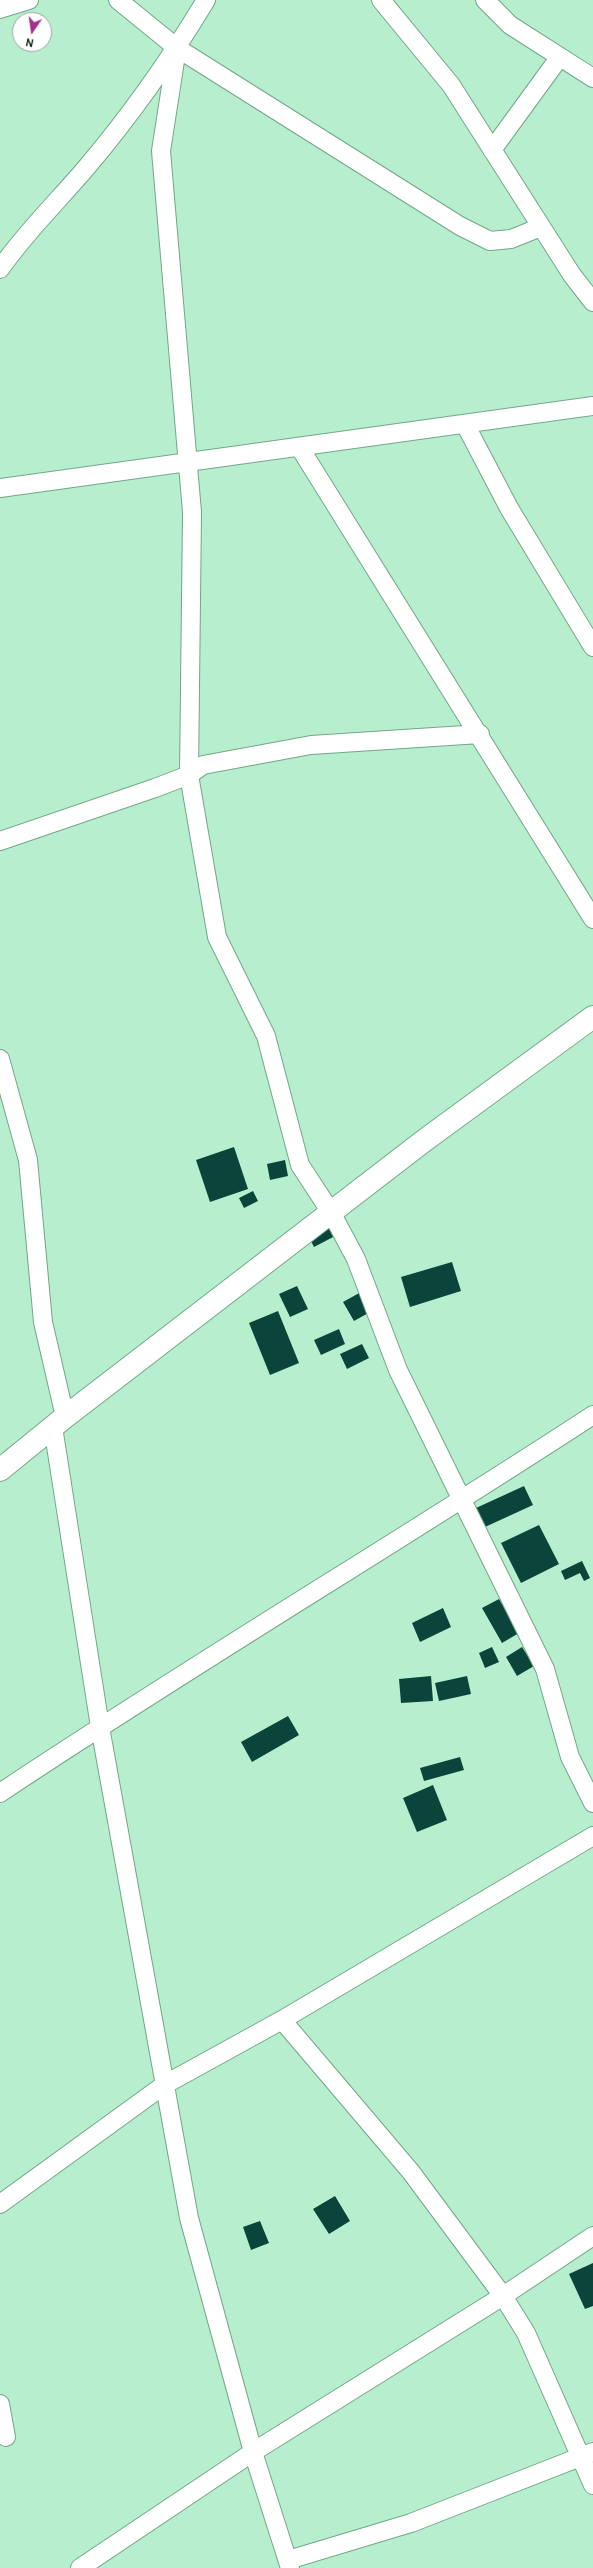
<!DOCTYPE html>
<html>
<head>
<meta charset="utf-8">
<style>
	body { margin:0 }
	#map { position:relative; width:593px; height:2568px; overflow:hidden; background:#b7efce; font-family:Cabin,sans-serif }
	canvas { display:block }
	.north { position:absolute; left:12px; top:12px; width:40px; height:40px; box-sizing:border-box; background:#fff; border:1px solid #9ea7a2; border-radius:50%; rotate:193deg; font-size:11px; font-weight:700; line-height:16px; text-align:center; color:#0d2317 }
	.north::after { content:''; display:block; margin:auto; width:14px; height:18px; background:#a5318b; clip-path:polygon(50% 0,100% 100%,50% 72%,0 100%) }
</style>
</head>
<body>
<div id="map">
<canvas width="593" height="2568"></canvas>
<div class="north">N</div>
</div>
<script>
const g = document.querySelector('canvas').getContext('2d');
g.lineJoin = 'round';
function fillPath(path, color) {
  g.fillStyle = color;
  g.fill(path, 'evenodd');
}
function stroke(path, color, width, dash) {
  g.strokeStyle = color;
  g.lineWidth = width;
  g.lineCap = dash ? 'butt' : 'round';
  g.setLineDash(dash || []);
  g.stroke(path);
}
fillPath(new Path2D(`
	M234,1147L248,1189L210,1202L196,1160Z
	M285,1160L288,1176L270,1180L267,1164Z
	M253,1191L258,1201L244,1208L239,1198Z
	M331,1225L337,1235L314,1247L309,1237Z
	M452,1262L461,1291L410,1307L401,1277Z
	M297,1286L308,1309L290,1317L279,1294Z
	M361,1292L372,1311L354,1321L343,1302Z
	M278,1311L299,1363L270,1375L249,1323Z
	M339,1329L345,1344L321,1355L314,1340Z
	M362,1344L369,1358L347,1369L340,1354Z
	M524,1486L533,1505L485,1527L476,1508Z
	M539,1525L559,1564L521,1583L501,1543Z
	M582,1561L590,1578L584,1581L580,1573L565,1580L561,1571Z
	M499,1599L519,1633L502,1643L482,1608Z
	M443,1608L451,1627L420,1642L412,1623Z
	M492,1647L499,1662L485,1668L479,1653Z
	M522,1647L534,1666L517,1676L506,1657Z
	M431,1676L433,1701L401,1703L399,1679Z
	M467,1676L471,1694L439,1701L435,1683Z
	M288,1716L299,1735L252,1762L241,1742Z
	M460,1757L464,1770L424,1781L420,1768Z
	M433,1785L447,1820L417,1832L403,1798Z
	M335,2196L350,2221L329,2234L313,2209Z
	M260,2221L269,2243L251,2250L243,2227Z
	M593,2263V2306L585,2309L569,2274Z`), '#0b443a');
const street = new Path2D(`
	M118,0L177,48L460,226L490,241L511,239L541,227
	M381,0L451,85L572,275L593,302
	M485,0L510,25L593,78
	M0,9L29,0
	M177,48L161,151L192,512L189,775L217,937L266,1036L300,1165L332,1214L356,1259L398,1370L545,1669L570,1757L593,1803
	M492,150L559,58
	M0,269C25,233 57,202 86,168C130,116 171,58 206,0
	M465,424L509,508L593,647
	M300,448L593,919
	M0,488L593,406
	M0,841L155,788L189,775L203,765L311,745L480,734
	M0,1059L28,1160L43,1322L65,1417
	M53,1427L100,1727L189,2218L253,2452L290,2568
	M0,1793C195,1663 397,1543 593,1415
	M282,2020L411,2172L503,2296L526,2333L593,2485
	M0,2204L164,2085L282,2020L593,1836
	M0,2404L6,2437
	M288,2560L411,2523L593,2452
	M80,2568L253,2452L503,2296L593,2236`);
const primary = new Path2D(`
	M0,1470L65,1417L425,1140L593,1017`);
stroke(street, '#72a788', 20);
stroke(primary, '#72a788', 24);
stroke(street, '#fff', 18);
stroke(primary, '#fff', 22);
</script>
</body>
</html>
